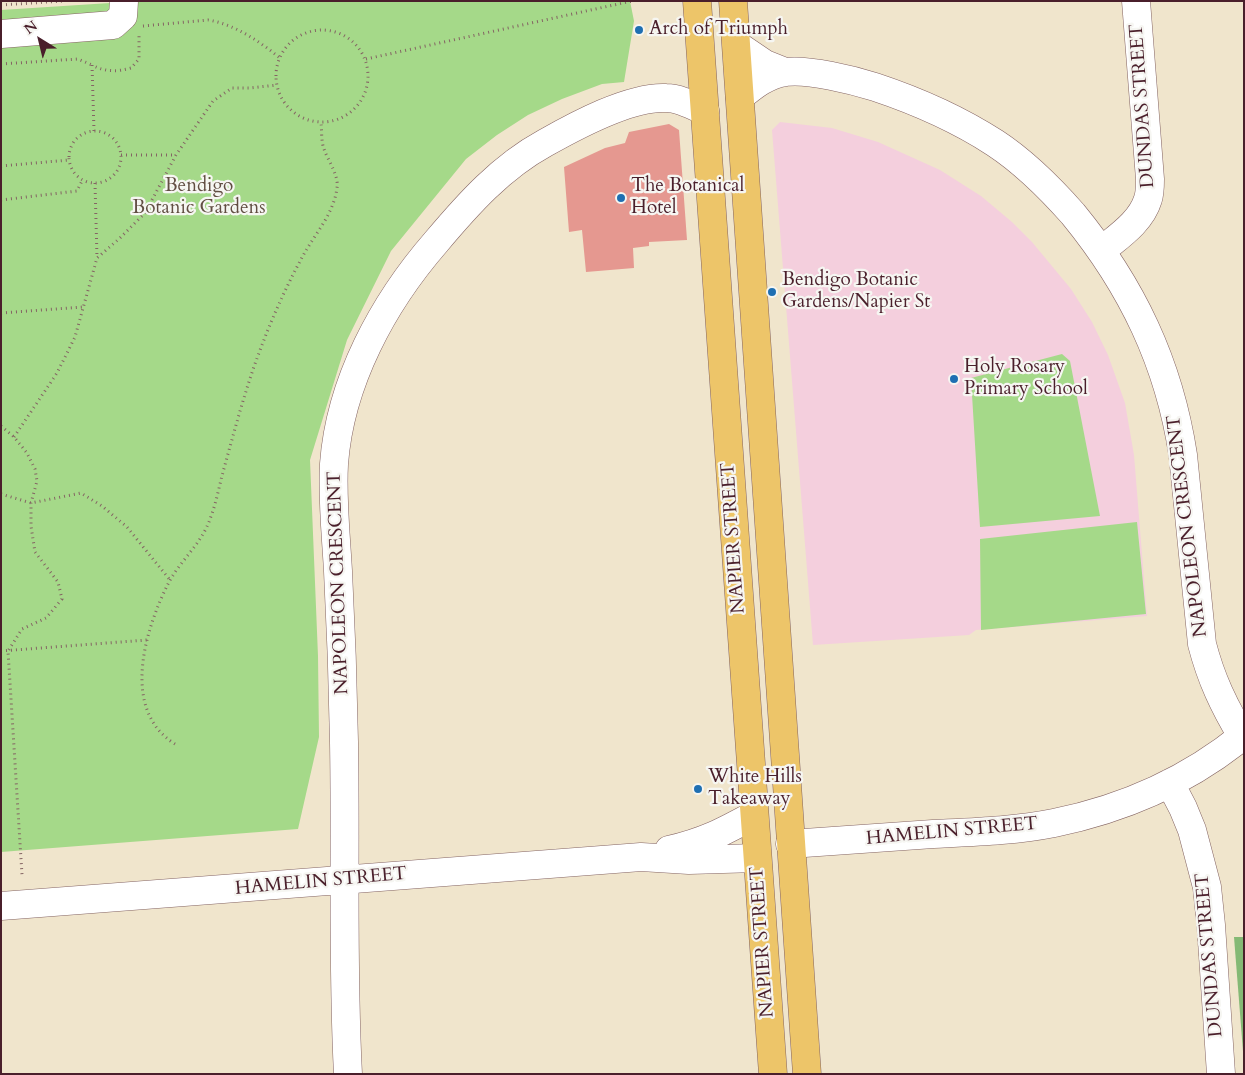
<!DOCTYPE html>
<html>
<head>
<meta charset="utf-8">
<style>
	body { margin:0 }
	#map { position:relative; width:1245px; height:1075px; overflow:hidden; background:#f0e5cc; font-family:Cardo,serif }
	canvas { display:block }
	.frame { position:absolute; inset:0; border:2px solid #4a1f2b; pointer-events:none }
	.north { position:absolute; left:15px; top:15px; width:50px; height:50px; -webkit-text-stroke:4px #f6f6f2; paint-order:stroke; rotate:324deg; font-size:14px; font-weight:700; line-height:20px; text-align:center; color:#4a1f2b }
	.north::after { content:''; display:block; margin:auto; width:18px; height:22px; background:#4a1f2b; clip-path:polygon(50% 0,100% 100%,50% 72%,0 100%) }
</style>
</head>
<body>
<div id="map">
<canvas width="1245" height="1075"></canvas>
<div class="frame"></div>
<div class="north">N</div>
</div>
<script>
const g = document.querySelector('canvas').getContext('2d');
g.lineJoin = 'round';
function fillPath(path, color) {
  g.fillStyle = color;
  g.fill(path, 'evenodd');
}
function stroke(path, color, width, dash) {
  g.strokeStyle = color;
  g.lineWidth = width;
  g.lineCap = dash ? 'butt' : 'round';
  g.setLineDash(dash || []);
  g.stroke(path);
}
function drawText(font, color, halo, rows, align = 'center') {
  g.font = font + ' Cardo,serif';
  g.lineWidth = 4.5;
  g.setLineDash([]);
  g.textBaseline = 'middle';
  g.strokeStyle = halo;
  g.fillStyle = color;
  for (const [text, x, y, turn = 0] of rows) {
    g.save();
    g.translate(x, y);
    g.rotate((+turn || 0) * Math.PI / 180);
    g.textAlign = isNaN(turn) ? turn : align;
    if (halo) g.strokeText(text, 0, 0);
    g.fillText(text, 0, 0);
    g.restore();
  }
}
fillPath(new Path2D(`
	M780,122L832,128L878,142L940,170L981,196L1012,222L1032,242L1071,289L1092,322L1108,355L1125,403L1134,455L1147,616L976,630L969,635L813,645L772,130Z`), '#f4cfdd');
fillPath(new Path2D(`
	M141,1H630L634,21L624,82L602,84L562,99L528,115L497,135L466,159L391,251L347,340L310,460L318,656L319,737L298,829L1,852V10Z
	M1062,354L1070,361L1100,516L980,527L971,378Z
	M1137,522L1146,614L981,630L980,539Z`), '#a5d989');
fillPath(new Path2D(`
	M1234,937H1244V1064Z`), '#84b975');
fillPath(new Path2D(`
	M669,124L679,130L687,240L649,242V246L633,248L634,268L586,272L582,230L569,232L564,167L605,148L625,143L629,132Z`), '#e59890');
const minor = new Path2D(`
	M1,34L113,25L123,16L124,1
	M737,45L765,64L785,72
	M740,97C753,86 768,74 786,72C808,69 853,80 875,87C917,101 958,119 995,143C1024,162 1050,188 1073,214C1132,286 1169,363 1183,455L1202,644C1211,679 1224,706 1242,736
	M1101,251C1119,236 1141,222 1148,199C1150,193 1150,186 1150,179L1136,1
	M1170,783L1183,808L1192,830L1207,887L1211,925L1221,1074
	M790,844C838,841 885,837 933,834C973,832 1014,831 1054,823C1123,809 1189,780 1244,735
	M669,850C704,842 723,832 754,815
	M1,906L641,857L689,860L757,858
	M348,1074C342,963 346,853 344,742C343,685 341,628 338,571C336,535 332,500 334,464C340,382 383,303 436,242C468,204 501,167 545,143C575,126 630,96 666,98C679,98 692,105 705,111`);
const highway = new Path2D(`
	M697,1L773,1074
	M733,1L807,1074`);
stroke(minor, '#846463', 29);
stroke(highway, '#846463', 29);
stroke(new Path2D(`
	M1,5L63,1
	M143,26L208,20C234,24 259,41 280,58
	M276 76a46 46 0 1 1 92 0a46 46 0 1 1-92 0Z
	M366,59L632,1
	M1,64L78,59L92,65
	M69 157a26 26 0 1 1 52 0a26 26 0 1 1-52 0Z
	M94,131L92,65C105,72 117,72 131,68L139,59V34
	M121,155H176
	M1,166L69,160
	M95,183L97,258
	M1,200L77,191L82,181
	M1,313L83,307
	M1,426L14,437L27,453L35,469L37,481L31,503V526L35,552L58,582L62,599L46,618L22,629L8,651L22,875
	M14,437L57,373L75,337L97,258L120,238L145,213L176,155L213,101L232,88H250L277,85
	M1,494L31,503L81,493L102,506L127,527L170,580
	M1,651L147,640
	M175,744C120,710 145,629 169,582C181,560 202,543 210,519C216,504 219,487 223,472C235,429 246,386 262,345C274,313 289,281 305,252C317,232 334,212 337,188C339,175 328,161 324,149C321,141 322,131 321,123`), '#846463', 3, [1, 4]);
stroke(minor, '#fff', 28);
stroke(highway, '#edc569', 28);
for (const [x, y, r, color] of [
	[639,30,5,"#1f6fb2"],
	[621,198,5,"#1f6fb2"],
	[772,292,5,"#1f6fb2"],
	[954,379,5,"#1f6fb2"],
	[698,789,5,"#1f6fb2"]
]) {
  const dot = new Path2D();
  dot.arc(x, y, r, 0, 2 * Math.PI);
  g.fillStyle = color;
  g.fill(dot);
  stroke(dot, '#f6f6f2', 2);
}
drawText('19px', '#4a1f2b', '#f6f6f2', [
	["Arch of Triumph",649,30],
	["The Botanical",631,187],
	["Hotel",631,209],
	["Bendigo Botanic",782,281],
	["Gardens/Napier St",782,303],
	["Holy Rosary",964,368],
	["Primary School",964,390],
	["White Hills",708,778],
	["Takeaway",708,800]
], 'left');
drawText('19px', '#4a1f2b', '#f6f6f2', [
	["DUNDAS STREET",1143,106,-94],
	["NAPOLEON CRESCENT",1188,526,-97],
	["NAPIER STREET",734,538,-94],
	["NAPOLEON CRESCENT",339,583,-92],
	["HAMELIN STREET",952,832,-5],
	["HAMELIN STREET",321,882,-5],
	["NAPIER STREET",763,942,-94],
	["DUNDAS STREET",1210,955,-95]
]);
drawText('19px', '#614e42', '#f6f6f2', [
	["Bendigo",199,187],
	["Botanic Gardens",199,209]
]);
</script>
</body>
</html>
